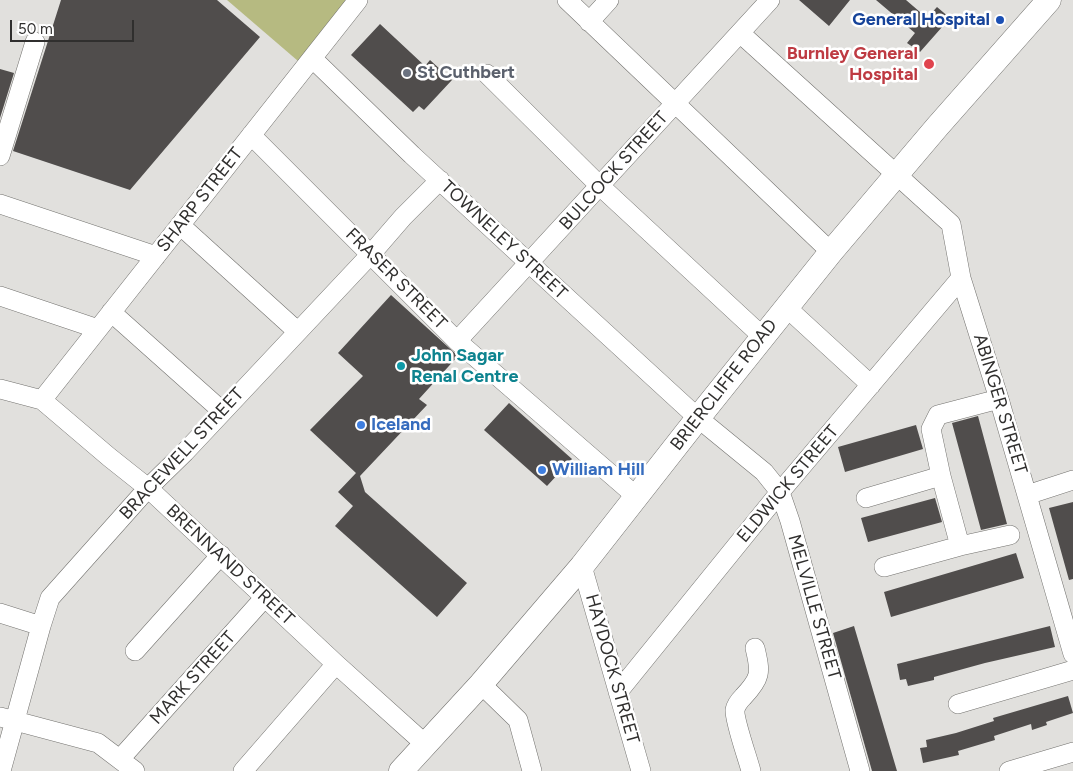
<!DOCTYPE html>
<html>
<head>
<meta charset="utf-8">
<style>
	body { margin:0 }
	#map { position:relative; width:1073px; height:771px; overflow:hidden; background:#e1e0dd; font-family:Figtree,sans-serif }
	canvas { display:block }
	.scale { position:absolute; left:10px; top:20px; width:124px; height:22px; box-sizing:border-box; border:2px solid #302f2e; border-top:0; padding-left:6px; font-size:15px; line-height:18px; white-space:nowrap; color:#302f2e; -webkit-text-stroke:4px #fff; paint-order:stroke }
</style>
</head>
<body>
<div id="map">
<canvas width="1073" height="771"></canvas>
<div class="scale">50 m</div>
</div>
<script>
const g = document.querySelector('canvas').getContext('2d');
g.lineJoin = 'round';
function fillPath(path, color) {
  g.fillStyle = color;
  g.fill(path, 'evenodd');
}
function stroke(path, color, width, dash) {
  g.strokeStyle = color;
  g.lineWidth = width;
  g.lineCap = dash ? 'butt' : 'round';
  g.setLineDash(dash || []);
  g.stroke(path);
}
function drawText(font, color, halo, rows, align = 'center') {
  g.font = font + ' Figtree,sans-serif';
  g.lineWidth = 5;
  g.setLineDash([]);
  g.textBaseline = 'middle';
  g.strokeStyle = halo;
  g.fillStyle = color;
  for (const [text, x, y, turn = 0] of rows) {
    g.save();
    g.translate(x, y);
    g.rotate((+turn || 0) * Math.PI / 180);
    g.textAlign = isNaN(turn) ? turn : align;
    if (halo) g.strokeText(text, 0, 0);
    g.fillText(text, 0, 0);
    g.restore();
  }
}
fillPath(new Path2D(`
	M227,0H358L305,67Z`), '#b6ba81');
fillPath(new Path2D(`
	M61,0H217L260,37L130,190L13,151Z
	M799,0H850L829,26Z
	M876,0H906L927,18L937,7L950,18L920,52L907,43L915,33Z
	M380,24L425,66L430,60L452,80L424,110L419,106L413,112L351,55Z
	M0,69L14,73L0,118Z
	M391,295L458,356L419,399L427,405L360,476L365,492L467,583L437,617L335,526L353,506L338,492L356,473L310,430L363,376L338,353Z
	M509,403L572,459L547,486L484,430Z
	M978,416L1007,524L981,530L952,423Z
	M916,425L923,449L845,472L838,447Z
	M935,498L942,522L868,542L861,518Z
	M1073,502V579L1069,580L1049,508Z
	M1016,553L1024,578L891,617L884,592Z
	M854,626L897,771H872L833,633Z
	M1050,626L1055,647L985,663L934,677V680L908,686L906,679L900,680L897,664Z
	M1068,696L1073,713L1046,722L1047,725L1032,730L1031,724L994,736L995,740L958,751L959,755L923,763L920,748L927,747L926,740L956,733L994,721L993,718Z`), '#504d4c');
const minor = new Path2D(`
	M567,0L831,252
	M589,22L609,0
	M740,33L951,224L961,278L999,399L1073,654
	M312,58L412,155L529,263L698,418L764,472L780,492L790,521L860,771
	M487,74L600,186L763,337
	M251,135L457,341L637,497
	M0,156L35,42
	M0,204L156,256
	M180,225L297,331
	M0,296L98,329
	M786,307L871,385
	M111,312L222,411
	M457,341L770,0
	M0,389L42,400L109,457L148,488L336,664L425,744
	M999,399L938,415L931,429L941,476L960,546L1010,535
	M42,400L358,0
	M1027,495L1073,480
	M866,498L941,476
	M582,566L641,771
	M884,567L960,546
	M0,613L41,626
	M135,651L221,555
	M481,684L518,720L532,771
	M618,692L780,492L961,278
	M958,704L1073,670
	M0,717L98,743L135,771
	M120,759L265,597
	M1,771L41,626L50,598L148,488L185,452L371,254L403,217L440,180
	M243,771L336,664
	M751,771C748,759 734,720 735,710C736,705 739,701 743,697C761,678 761,673 755,648
	M1009,771L1073,752`);
const tertiary = new Path2D(`
	M401,771L481,684L582,566L698,418L831,252L937,127L1049,0`);
stroke(minor, '#73726f', 20);
stroke(tertiary, '#73726f', 25);
stroke(minor, '#fff', 19);
stroke(tertiary, '#fff', 24);
for (const [x, y, r, color] of [
	[1000,20,5,"#1a4fb4"],
	[929,64,6,"#e0444e"],
	[407,73,5,"#6b7280"],
	[401,366,5,"#0f9aa8"],
	[361,425,5,"#3f7fe0"],
	[542,470,5,"#3f7fe0"]
]) {
  const dot = new Path2D();
  dot.arc(x, y, r, 0, 2 * Math.PI);
  g.fillStyle = color;
  g.fill(dot);
  stroke(dot, '#fff', 2);
}
drawText('bold 18px', '#164399', '#fff', [
	["General Hospital",990,20]
], 'right');
drawText('bold 18px', '#be3a42', '#fff', [
	["Burnley General",918,54],
	["Hospital",918,75]
], 'right');
drawText('bold 18px', '#5b616d', '#fff', [
	["St Cuthbert",417,73]
], 'left');
drawText('18px', '#302f2e', '#fff', [
	["BULCOCK STREET",614,171,-48],
	["SHARP STREET",200,200,-52],
	["TOWNELEY STREET",504,240,43],
	["FRASER STREET",396,279,45],
	["BRIERCLIFFE ROAD",724,385,-52],
	["ABINGER STREET",1000,404,73],
	["BRACEWELL STREET",182,454,-47],
	["ELDWICK STREET",788,484,-50],
	["BRENNAND STREET",230,565,43],
	["MELVILLE STREET",814,607,74],
	["HAYDOCK STREET",612,669,74],
	["MARK STREET",193,678,-48]
]);
drawText('bold 18px', '#0d838f', '#fff', [
	["John Sagar",411,356],
	["Renal Centre",411,377]
], 'left');
drawText('bold 18px', '#366cbe', '#fff', [
	["Iceland",371,425],
	["William Hill",552,470]
], 'left');
</script>
</body>
</html>
